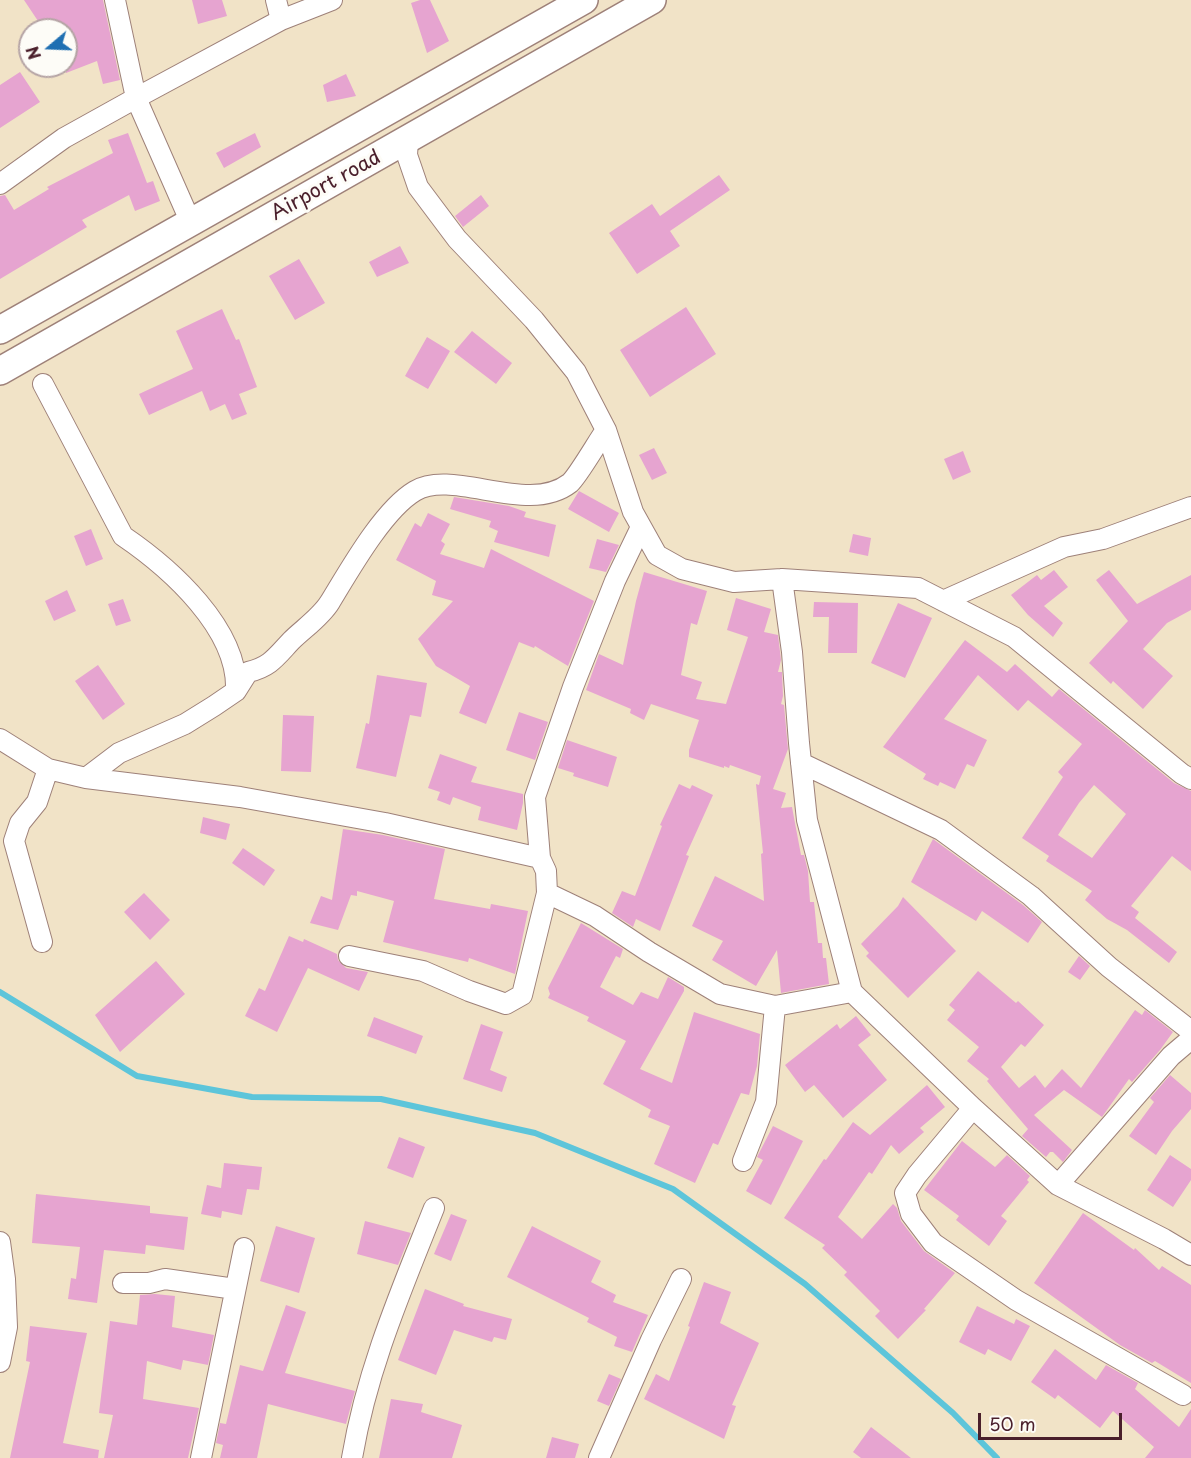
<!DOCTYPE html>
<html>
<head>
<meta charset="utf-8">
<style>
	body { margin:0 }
	#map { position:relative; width:1191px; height:1458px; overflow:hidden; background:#f1e3c7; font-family:"Playpen Sans",sans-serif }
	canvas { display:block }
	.north { position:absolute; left:18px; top:18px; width:60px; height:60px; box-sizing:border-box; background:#fdfcf7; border:2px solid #b5a4a5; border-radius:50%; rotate:251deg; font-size:16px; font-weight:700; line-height:24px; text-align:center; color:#4a1f2b }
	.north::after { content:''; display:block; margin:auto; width:21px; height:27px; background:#1f6fb2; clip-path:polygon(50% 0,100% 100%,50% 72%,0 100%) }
	.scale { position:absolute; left:978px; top:1413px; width:144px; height:27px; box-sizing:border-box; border:3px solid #4a1f2b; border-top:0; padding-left:8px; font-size:18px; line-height:21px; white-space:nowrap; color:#4a1f2b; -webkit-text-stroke:4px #fdfcf7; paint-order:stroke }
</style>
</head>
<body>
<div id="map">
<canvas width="1191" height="1458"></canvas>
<div class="north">N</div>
<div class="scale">50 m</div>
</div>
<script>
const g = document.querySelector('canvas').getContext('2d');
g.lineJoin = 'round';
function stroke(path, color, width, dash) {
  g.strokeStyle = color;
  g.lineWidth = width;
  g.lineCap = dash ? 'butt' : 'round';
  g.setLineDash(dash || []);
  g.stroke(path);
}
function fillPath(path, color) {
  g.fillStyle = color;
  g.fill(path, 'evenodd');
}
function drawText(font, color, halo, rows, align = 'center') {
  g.font = font + ' "Playpen Sans",sans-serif';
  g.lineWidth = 6;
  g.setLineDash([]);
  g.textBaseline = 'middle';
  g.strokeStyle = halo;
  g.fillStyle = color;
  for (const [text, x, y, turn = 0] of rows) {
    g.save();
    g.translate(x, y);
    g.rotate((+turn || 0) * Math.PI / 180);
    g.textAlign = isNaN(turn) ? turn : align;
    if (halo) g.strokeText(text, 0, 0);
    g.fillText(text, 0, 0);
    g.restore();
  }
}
stroke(new Path2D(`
	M0,992L137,1076L252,1097L381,1099L535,1133L673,1189L805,1284L953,1413L997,1458`), '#5dc5da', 6);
fillPath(new Path2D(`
	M24,0H103L120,80L103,84L97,61L66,73V30H44Z
	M192,0H222L227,16L198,24Z
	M420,0H430L449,41L427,53L411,3Z
	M20,72L40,102L0,128V85Z
	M346,74L356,96L327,102L323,85Z
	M128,133L147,183L153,181L160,201L135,211L129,195L82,220L87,227L0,279V196L5,195L14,210L49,189L47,187L113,153L108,140Z
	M255,133L261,147L224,168L216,153Z
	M719,175L730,190L670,231L680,246L637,274L609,233L652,204L660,216Z
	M481,195L489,206L463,227L455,216Z
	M400,246L409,263L377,277L369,262Z
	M299,259L325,303L295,320L269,276Z
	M686,307L716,354L650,397L620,350Z
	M222,309L236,340L239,339L257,387L239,394L247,414L232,420L225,404L210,411L202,391L149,415L139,394L193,369L176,331Z
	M472,331L512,363L496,384L454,352Z
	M427,337L450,351L428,389L405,376Z
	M654,448L667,473L652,480L639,455Z
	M963,451L971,472L953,480L944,459Z
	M579,491L619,513L609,532L568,509Z
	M454,497L509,506L526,512L524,517L556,525L549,557L494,542L498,531L489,527L491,521L450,509Z
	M428,513L450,524L441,541L445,544L440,554L484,568L491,549L594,601L568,666L535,646L534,648L519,642L486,724L459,713L470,686L436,666L418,639L453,601L432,595L436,581L396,560L415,523L421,527Z
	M91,529L103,559L86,566L74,536Z
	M853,534L871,538L868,556L849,552Z
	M597,539L619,545L606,572L589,568Z
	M1054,570L1068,587L1044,606L1063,623L1053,637L1028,615L1011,595L1037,575L1041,580Z
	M1109,570L1137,604L1191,575V610L1167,623L1143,649L1173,676L1143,709L1113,681L1111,684L1089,663L1128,621L1096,580Z
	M644,572L707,591L697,625L691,623L681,675L702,682L696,699L726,704L748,637L727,630L736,598L771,609L764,632L778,635L781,660L778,672H782L783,696L781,704L784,705L788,749L773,789L786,793L781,808L792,807L801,855H804L808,871L810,902H814L818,943H822L823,958H826L829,984L781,993L777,950L756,986L712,960L723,941L692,926L715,876L764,901L761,854L763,853L756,784L759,785L761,776L730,765L729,768L724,766V768L689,757V750L699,720L651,704L644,720L630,713L631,709L586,690L599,654L623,665L636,601Z
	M67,590L76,611L54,621L45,601Z
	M123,599L131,621L116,626L108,604Z
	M814,602L858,603L857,653H828L829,617H813Z
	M898,603L932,618L905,678L871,663Z
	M965,640L1007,672L1015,664L1052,697L1059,689L1174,783L1191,791V871L1172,856L1131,906L1139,912L1135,918L1177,952L1169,963L1127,930L1107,919L1085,900L1092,891L1046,861L1049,856L1022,838L1063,777L1058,772L1082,744L1028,700L1018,711L978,675L944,719L987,740L974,767L967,764L955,789L940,782L938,786L923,779L926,774L883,747ZM1094,785L1126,814L1092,858L1058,835L1079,803Z
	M98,665L125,704L103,720L75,681Z
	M377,675L427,683L421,717L410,715L396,777L356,768L366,723L369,724Z
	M519,712L548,722L535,760L506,750Z
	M283,715L314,716L311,772L281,771Z
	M567,740L617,757L608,787L573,776L574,773L558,768Z
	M440,754L477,767L471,782L523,794V803L517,830L478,820L481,807L453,797L450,805L437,800L440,792L428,788Z
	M679,784L690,789L692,785L713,795L686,855L689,856L660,931L636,919L633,927L612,913L622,891L635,896L662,826L660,825Z
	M203,817L230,824L226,840L200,833Z
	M343,829L383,835L445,849L434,899L490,909L491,904L528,911L515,974L469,958L468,962L383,942L394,901L357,891V896L351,895L338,930L310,923L321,896L332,900Z
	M933,839L1023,905L1042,922L1028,943L982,911L976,921L911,882Z
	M243,848L275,870L264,886L232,863Z
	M144,893L170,920L150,940L124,912Z
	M903,897L956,951L908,998L866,956L869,953L861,944L898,906Z
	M581,923L623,949L620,958L616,956L600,987L633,1005L641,992L658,999L668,977L684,987V991L640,1069L672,1083L694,1012L760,1034L757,1066L749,1095L741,1093L718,1145L713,1143L695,1183L654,1164L670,1126L648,1117L651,1110L603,1084L626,1041L587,1021L589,1017L548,998L550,994L548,988Z
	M289,936L303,942L304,939L337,954L338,960L346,968L368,972L359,991L308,968L277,1032L245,1016L259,988L265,991Z
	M1079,956L1090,966L1080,980L1068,972Z
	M156,961L185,994L120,1052L95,1015Z
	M978,971L1016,1003L1018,1001L1044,1025L1025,1047L1021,1044L1001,1067L1019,1088L1035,1075L1045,1088L1062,1069L1081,1088L1135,1010L1142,1015L1145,1010L1173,1032L1160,1050L1132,1082L1129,1079L1102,1117L1064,1090L1034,1115L1072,1150L1063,1162L1053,1152H1050L1046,1157L1022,1136L1028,1129L987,1081L989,1079L967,1061L979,1047L947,1020L955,1010L949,1005Z
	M856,1016L871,1035L858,1045L887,1080L843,1118L814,1085L805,1092L785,1065L837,1024L840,1029Z
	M374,1017L423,1036L416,1054L367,1036Z
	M481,1024L503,1032L490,1070L507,1077L502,1092L463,1079Z
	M1170,1075L1191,1093V1109L1172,1131L1156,1155L1129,1136L1154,1102L1150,1098Z
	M927,1085L945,1107L920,1128L924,1132L899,1154L891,1145L872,1174L869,1172L838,1217L862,1239L893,1204L897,1208L901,1221L924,1251L955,1273L924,1309L926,1310L898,1339L875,1316L880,1311L844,1275L847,1272L822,1248L825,1245L784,1218L824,1159L826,1160L853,1122L870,1135Z
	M773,1126L803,1141L771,1205L746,1191L763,1160L757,1157Z
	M399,1137L425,1147L413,1178L387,1168Z
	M962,1141L995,1167L1007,1155L1030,1176L1027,1180L1029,1182L1001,1216L1007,1221L989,1246L956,1220L959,1216L924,1190Z
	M1170,1155L1191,1169V1180L1173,1207L1147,1190Z
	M224,1163L262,1167L259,1190L247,1189L242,1215L222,1211L221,1218L201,1214L207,1185L221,1188Z
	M36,1194L150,1206V1213L188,1217L184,1250L146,1245L145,1254L104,1250L97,1303L68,1299L71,1278L76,1279L80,1247L32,1243Z
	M1083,1213L1134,1250L1135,1248L1159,1270L1162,1266L1191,1285V1383L1155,1361L1152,1363L1120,1345L1034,1283Z
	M451,1214L467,1220L451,1261L434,1254Z
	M365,1221L411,1233L398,1265L357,1254Z
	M276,1226L315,1238L299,1293L260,1281Z
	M532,1226L601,1261L591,1282L616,1295L613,1302L648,1315L632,1352L614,1346L617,1337L587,1322L589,1318L507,1277Z
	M704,1282L731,1292L720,1323L759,1343L732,1405L736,1406L724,1439L644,1399L656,1374L669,1381L690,1327L688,1326Z
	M425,1289L464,1304L463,1306L512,1319L506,1340L494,1337L492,1342L454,1330L436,1375L398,1360Z
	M155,1294L175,1296L172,1327L214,1335L208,1365L183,1360L181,1370L147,1361L143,1399L199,1408L188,1458H104L113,1415L99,1413L110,1321L137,1325L140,1295Z
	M286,1305L306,1312L285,1373L355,1391L346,1424L268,1404L257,1458H220L223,1445L216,1443L220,1423L226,1424L240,1365L263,1371Z
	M977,1306L1014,1324L1016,1319L1030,1326L1011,1361L988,1349L985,1355L959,1342Z
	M30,1326L87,1333L63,1443L99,1450L98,1458H10L30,1362L26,1361Z
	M1055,1349L1096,1380L1106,1365L1138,1383L1135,1389L1179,1427L1191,1409V1458H1145L1154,1447L1113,1411L1100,1428L1058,1395L1055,1399L1031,1382Z
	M609,1374L621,1379L609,1406L597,1401Z
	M391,1399L423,1404L421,1412L462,1425L452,1458H379Z
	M871,1427L911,1458H861L853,1452Z
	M552,1437L579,1444L575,1458H546Z`), '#e6a4d0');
const minor = new Path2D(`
	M115,0L136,98L191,223
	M276,0L281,20
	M408,140L407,155L418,187L457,239L534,320L576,372L606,430L633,512L657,555L682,569L734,582L782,579L918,588L1014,637L1182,774L1191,779
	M0,184L64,138L136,98L281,20L332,0
	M43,384L123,536C170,568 239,629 236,691
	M641,527L615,581L573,687L535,797L540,858L546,871L547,893L595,916L649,952L720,994L775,1006L852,992L973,1108L1058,1185L1164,1239L1191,1255
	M782,579L792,652L799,743L807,820L852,992
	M943,601L1064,547L1103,539L1191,507
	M0,739L48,769L86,778L240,797L385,823L540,858
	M801,763L941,830L1031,896L1109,967L1191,1031
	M86,778L119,753L185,724L214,706L236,691L248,672C270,667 276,657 291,641C303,629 321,617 330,602C349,571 383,510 415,491C453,468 528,516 570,483C578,476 598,441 606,430
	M42,942L14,841L20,823L37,802L48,769
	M349,956L423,971L469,991L506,1004L522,995L547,893
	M973,1108L917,1175L905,1193L911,1214L933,1243L1016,1300L1183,1395
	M743,1161L766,1102L775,1006
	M1058,1185L1171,1056L1191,1039
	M0,1242L5,1279L7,1327L0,1362
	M123,1283H149L165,1279L235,1289
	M201,1458L244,1248
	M352,1458C367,1369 401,1291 434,1208
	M599,1458L651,1340L681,1279`);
const secondary = new Path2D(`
	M0,330L584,0
	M0,371L652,0`);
stroke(minor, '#9e8179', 22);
stroke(secondary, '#9e8179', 30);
stroke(minor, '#fff', 20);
stroke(secondary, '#fff', 27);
drawText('20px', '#4a1f2b', '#fdfcf7', [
	["Airport road",326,186,-29]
]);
</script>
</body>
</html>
